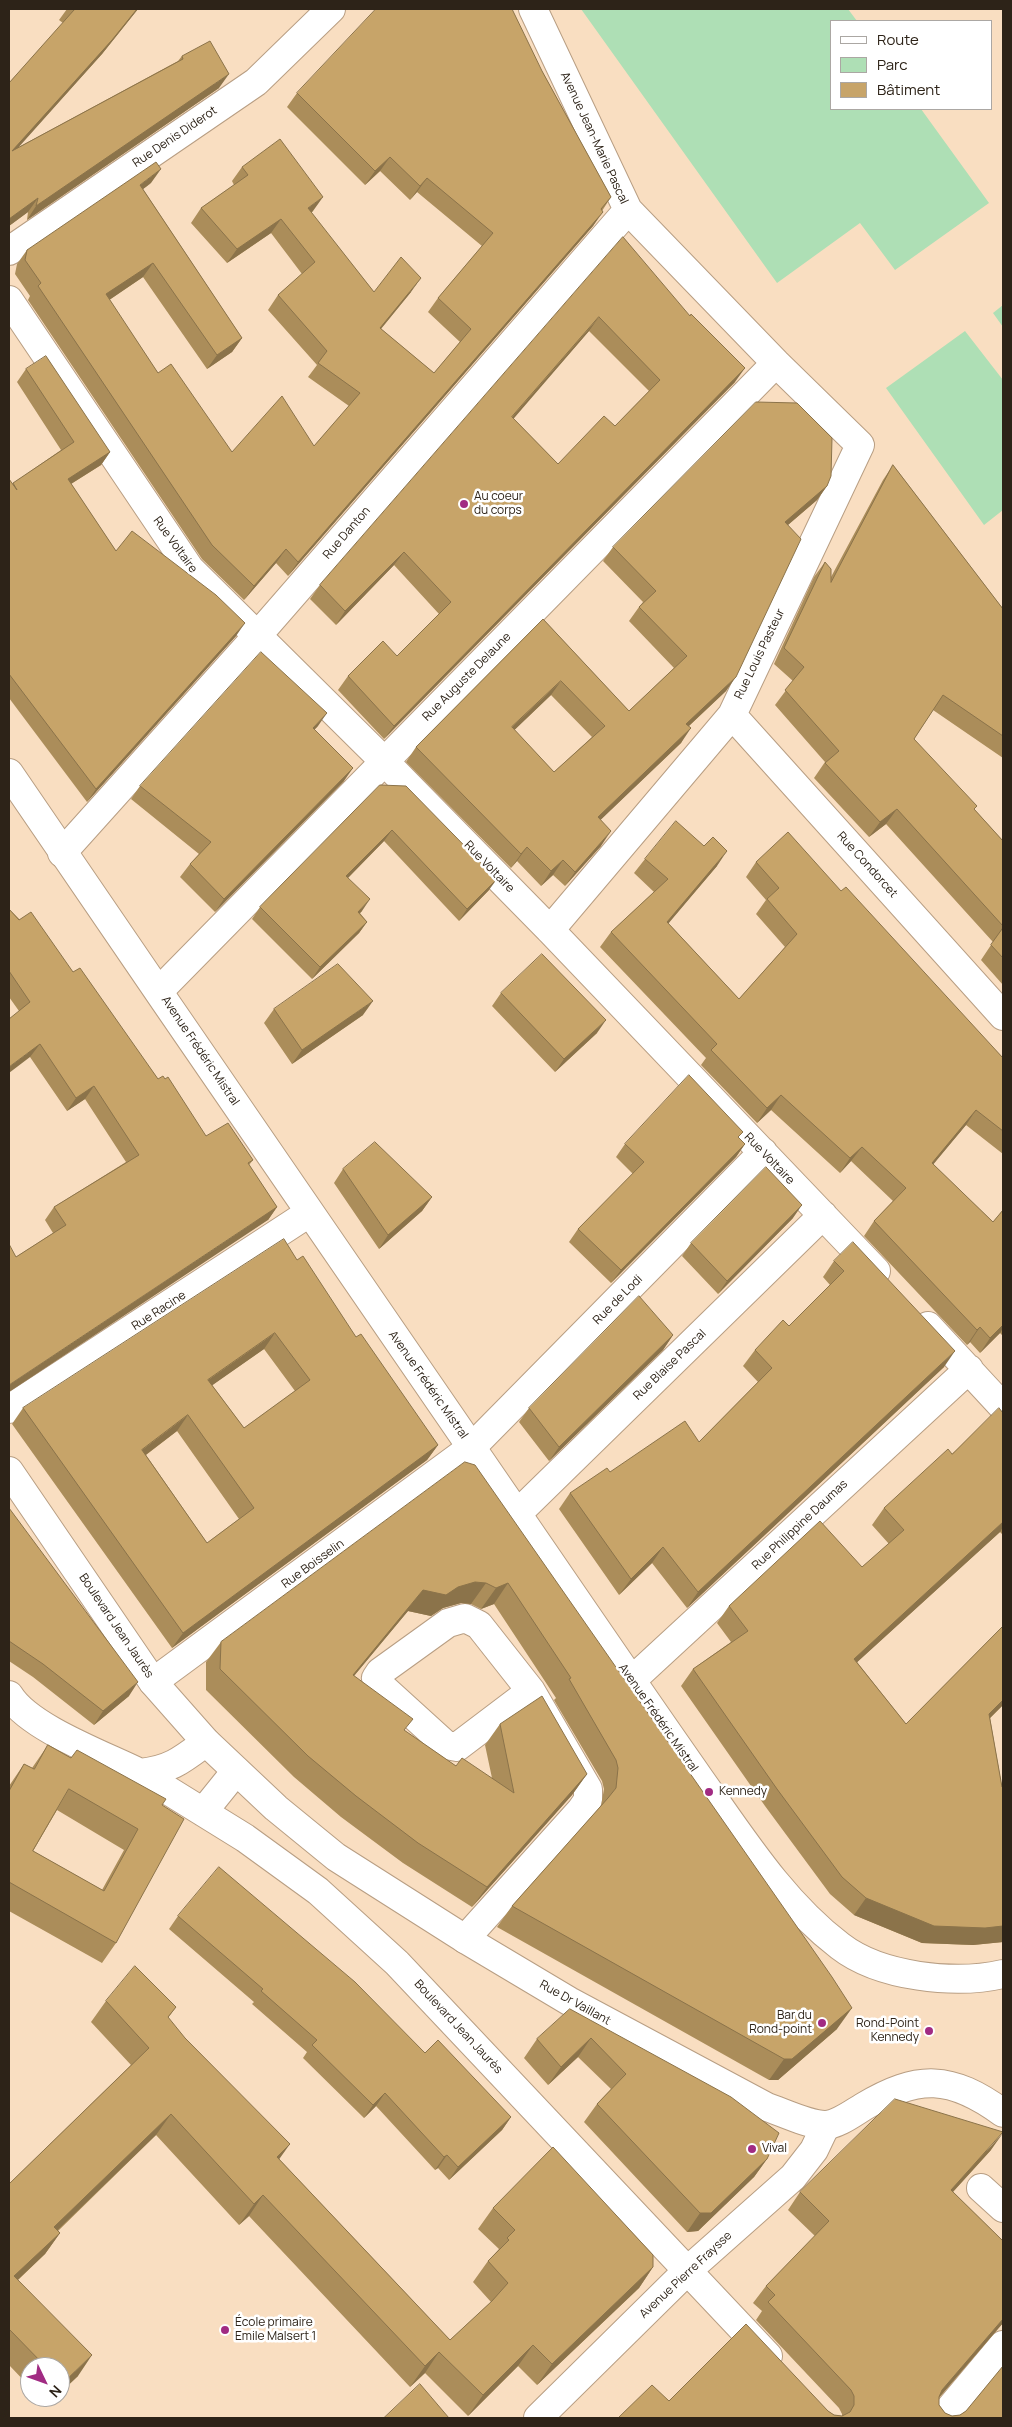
<!DOCTYPE html>
<html>
<head>
<meta charset="utf-8">
<style>
	body { margin:0 }
	#map { position:relative; width:1012px; height:2427px; overflow:hidden; background:#f9dec1; font-family:Manrope,sans-serif }
	canvas { display:block }
	.frame { position:absolute; inset:0; border:10px solid #2d2318; pointer-events:none }
	.legend { position:absolute; left:830px; top:20px; width:162px; height:90px; box-sizing:border-box; background:#fff; border:1px solid #aba7a3; margin:0; padding:6px 9px; list-style:none; font-size:15px; color:#2d2318 }
	.legend li { display:flex; align-items:center; gap:10px; height:25px }
	.legend b { width:25px; border:1px solid #aba7a3 }
	.north { position:absolute; left:20px; top:2357px; width:50px; height:50px; box-sizing:border-box; background:#fff; border:1px solid #aba7a3; border-radius:50%; rotate:132deg; font-size:14px; font-weight:700; line-height:20px; text-align:center; color:#2d2318 }
	.north::after { content:''; display:block; margin:auto; width:18px; height:22px; background:#a12b83; clip-path:polygon(50% 0,100% 100%,50% 72%,0 100%) }
</style>
</head>
<body>
<div id="map">
<canvas width="1012" height="2427"></canvas>
<div class="frame"></div>
<ul class="legend">
<li><b style="height:6px;background:#fff"></b>Route</li>
<li><b style="height:14px;background:#aedfb5"></b>Parc</li>
<li><b style="height:14px;background:#c7a469"></b>Bâtiment</li>
</ul>
<div class="north">N</div>
</div>
<script>
const g = document.querySelector('canvas').getContext('2d');
g.lineJoin = 'round';
function fillPath(path, color) {
  g.fillStyle = color;
  g.fill(path, 'evenodd');
}
function stroke(path, color, width, dash) {
  g.strokeStyle = color;
  g.lineWidth = width;
  g.lineCap = dash ? 'butt' : 'round';
  g.setLineDash(dash || []);
  g.stroke(path);
}
function drawText(font, color, halo, rows, align = 'center') {
  g.font = font + ' Manrope,sans-serif';
  g.lineWidth = 5;
  g.setLineDash([]);
  g.textBaseline = 'middle';
  g.strokeStyle = halo;
  g.fillStyle = color;
  for (const [text, x, y, turn = 0] of rows) {
    g.save();
    g.translate(x, y);
    g.rotate((+turn || 0) * Math.PI / 180);
    g.textAlign = isNaN(turn) ? turn : align;
    if (halo) g.strokeText(text, 0, 0);
    g.fillText(text, 0, 0);
    g.restore();
  }
}
fillPath(new Path2D(`
	M581,9H848L857,21H831V109H921L989,203L895,270L860,223L777,283Z
	M1003,305V327L993,313Z
	M965,331L1003,380V510L984,525L886,388Z`), '#aedfb5');
const minor = new Path2D(`
	M533,9L628,210L776,363L860,445L732,715L550,930
	M9,251L256,82L331,9
	M9,300L190,569L384,761L550,930L876,1271
	M732,715L1003,1016
	M62,853L257,636L628,210
	M159,991L776,363
	M928,1326L1003,1407
	M9,1409L309,1213
	M517,1514L823,1215
	M631,1681L969,1369
	M153,1682L472,1447L763,1152
	M9,1695C29,1728 104,1755 140,1773C170,1770 182,1760 206,1742
	M140,1773L245,1838L318,1891L397,1963L768,2356
	M203,1812L236,1771
	M465,1939L581,1810L588,1800V1789L531,1691L479,1625L465,1618L448,1623L380,1672L376,1678L380,1685L446,1745L457,1747L531,1691
	M981,2188L1003,2208
	M538,2418L687,2271L793,2177L814,2150L826,2125
	M942,2418L1003,2345`);
const major = new Path2D(`
	M9,773C186,1034 367,1293 544,1553C596,1629 648,1705 700,1779C742,1838 782,1902 840,1946C880,1977 955,1985 1003,1974
	M9,1471L153,1682L206,1742L276,1808L336,1857L465,1939L569,2001L767,2107C782,2112 809,2125 825,2125C837,2125 853,2113 863,2107C918,2074 951,2075 1003,2113`);
stroke(minor, '#b89e83', 30);
stroke(major, '#b89e83', 30);
stroke(minor, '#fff', 28);
stroke(major, '#fff', 28);
fillPath(new Path2D(`
	M67,9H138L102,54L17,148L178,61L182,56L219,88L27,220L28,212L9,226V83L63,23L59,20Z
	M542,71L611,197L602,211L593,226L288,576L276,563L244,600L202,559L28,300L30,296L15,274L17,264L27,250L151,183L143,189L242,338L232,352L207,369L143,277L109,300L158,373L232,452L314,446L349,406L308,377L317,365L268,310L278,295L302,274L271,233L227,263L191,223L201,208L234,185L232,181L242,167L313,211L311,213L374,292H411L381,329L434,373L460,342L428,312L438,298L482,246L417,192L410,200L380,171L365,185L287,107L297,93Z
	M623,237L735,382L384,739L338,690L348,676L397,656L439,614L394,565L336,625L310,599L320,585ZM589,331L649,391L615,426L558,464L513,418Z
	M26,369L110,452L101,465L71,484L116,551L236,636L87,802L9,698V479L12,484L61,450L17,382Z
	M893,465L1003,609V758L933,710L914,739L975,810L1003,841V985L981,960L993,942L886,824L869,837L814,778L825,762L775,705L793,681L774,664L814,577L825,562L831,577L883,480Z
	M827,486L817,500L788,525L726,691L689,726L681,743L600,820L601,846L565,886L553,875L541,886L517,861L511,868L406,762L416,747L543,619L629,711L674,668L629,621L639,607L643,602L603,561L613,547ZM551,695L592,737L554,772L514,730Z
	M318,726L314,730L344,781L215,912L180,877L190,864L199,854L131,799L140,786Z
	M380,785L489,890L459,921L384,841L348,878L362,911L360,913L367,922L359,933L312,979L252,919L260,907Z
	M645,859L717,866L668,923L739,999L785,947L756,914L766,900L746,877L756,862L841,891L1003,1058V1154L966,1125L933,1164L993,1222L1003,1210V1336L1000,1333L980,1353L970,1342L967,1345L864,1236L874,1221L893,1201L851,1161L840,1173L771,1110L757,1123L701,1065L706,1058L600,947L611,932L654,892L634,873Z
	M9,909L73,972L158,1079L206,1136L253,1160L249,1165L277,1207L268,1220L16,1257L53,1233L45,1220L54,1207L126,1162L85,1099L67,1111L30,1057L19,1011L9,997Z
	M501,993L597,1033L555,1072L492,1006Z
	M274,1009L363,1015L292,1064L264,1023Z
	M739,1138L745,1144L736,1157L611,1283L569,1242L578,1229L633,1174L616,1157L625,1144Z
	M343,1169L432,1197L422,1211L379,1249L334,1183Z
	M793,1218L718,1294L682,1256L691,1243Z
	M297,1260L438,1445L427,1460L172,1648L12,1424L23,1408ZM264,1349L295,1391L244,1428L212,1385ZM177,1431L239,1519L207,1543L146,1455Z
	M834,1261L944,1367L687,1608L652,1563L619,1595L559,1509L570,1493L610,1472L699,1442L758,1382L743,1366L755,1350L789,1326L830,1285L823,1277Z
	M673,1335L663,1350L549,1461L519,1422L529,1408Z
	M1003,1413V1535L1000,1532L857,1662L906,1724L1003,1626V1705L990,1718L1002,1787H1003V1942L973,1945L922,1943L854,1915L830,1894L765,1806L681,1686L693,1669L731,1642L717,1623L729,1606L862,1567L889,1544L872,1525L884,1508Z
	M465,1462L837,2029L778,2080H769L497,1927L512,1906L601,1806L604,1789L602,1781L554,1700L556,1698L494,1604L481,1609L471,1604L461,1603L443,1608L431,1616L408,1611L354,1676L405,1731L456,1766L492,1778L485,1745L500,1724L587,1774L572,1795L472,1907L403,1863L341,1817L294,1777L206,1690V1662L221,1642Z
	M9,1508L129,1696L94,1725L33,1677L9,1661Z
	M48,1745L71,1758L162,1805L116,1943L102,1963L9,1911V1786L24,1764L32,1768ZM57,1810L124,1850L102,1890L33,1851Z
	M178,1916L425,2053L511,2117L502,2130L449,2180L438,2168L435,2170L376,2106L364,2118L303,2058L307,2052L252,2004L254,2002L169,1929Z
	M106,2001L176,2007L168,2018L279,2159L450,2340L491,2302L473,2282L488,2261L499,2249L478,2229L493,2208L653,2267L639,2288L537,2385L518,2366L468,2416L425,2373L410,2387L249,2216L239,2225L156,2135L58,2231L60,2233L45,2254L18,2280L78,2376L60,2393V2367H30V2387L9,2365V2184L131,2065L91,2022Z
	M570,2009L767,2159L754,2177L698,2231L687,2232L584,2122L597,2104L611,2089L578,2057L548,2085L524,2058L537,2039Z
	M991,2150L953,2192L1003,2241V2323L939,2398V2405L945,2413L952,2416L960,2415L966,2411L1003,2418H618L669,2401L828,2411L834,2415L842,2416V2414L839,2408L756,2320L762,2311L753,2303L766,2286L815,2236L788,2210L800,2192Z
	M40,2397H56L47,2405Z`), '#ab8d5a');
fillPath(new Path2D(`
	M137,9H138L102,54L9,158L12,151Z
	M229,74L219,88L27,220L36,206Z
	M390,157L380,171L365,185L375,171Z
	M161,169L151,183L130,199L140,185Z
	M427,178L417,192L410,200L420,186Z
	M323,197L313,211L298,223L308,208Z
	M38,198L28,212L9,226V219Z
	M603,212L593,226L288,576L298,562Z
	M281,219L271,233L227,263L237,249Z
	M153,263L143,277L96,309L106,294Z
	M421,278L411,292L370,342L380,328Z
	M599,317L589,331L503,431L512,417Z
	M242,338L232,352L207,369L217,355Z
	M745,368L735,382L384,739L394,726Z
	M110,452L101,465L58,492L68,479Z
	M827,486L817,500L775,536L785,522Z
	M286,549L276,563L244,600L254,586Z
	M404,552L394,565L336,625L345,611Z
	M245,623L236,636L87,802L96,789Z
	M736,677L726,691L676,738L686,724Z
	M561,681L551,695L502,742L512,727Z
	M327,713L318,726L303,741L313,728Z
	M691,728L681,743L588,832L598,817Z
	M353,768L344,781L215,912L224,899Z
	M897,809L886,824L869,837L880,822Z
	M392,830L384,841L338,888L346,876Z
	M611,831L601,846L565,886L575,872Z
	M527,847L517,861L511,868L521,854Z
	M727,851L717,866L657,937L667,922Z
	M563,860L553,875L541,886L551,871Z
	M497,879L489,890L459,921L467,909Z
	M370,899L362,911L350,923L358,912Z
	M367,922L359,933L312,979L320,967Z
	M373,1001L363,1015L292,1064L302,1050Z
	M606,1020L597,1033L555,1072L564,1059Z
	M40,1044L30,1057L9,1073V1067Z
	M94,1086L85,1099L67,1111L76,1098Z
	M781,1095L771,1110L757,1123L767,1108Z
	M976,1110L966,1125L922,1178L932,1163Z
	M745,1144L736,1157L611,1283L621,1270Z
	M862,1147L851,1161L840,1173L850,1158Z
	M432,1197L422,1211L379,1249L388,1235Z
	M802,1205L793,1218L718,1294L727,1281Z
	M277,1207L268,1220L9,1392V1385Z
	M1003,1325V1328L1000,1333L980,1353L990,1338Z
	M980,1327L970,1342L967,1345L977,1330Z
	M275,1333L264,1349L197,1396L208,1380Z
	M673,1335L663,1350L549,1461L559,1447Z
	M955,1351L944,1367L687,1608L698,1592Z
	M188,1415L177,1431L131,1466L142,1450Z
	M438,1445L427,1460L172,1648L183,1633Z
	M1003,1522V1527L1000,1532L842,1676L854,1659Z
	M663,1547L652,1563L619,1595L631,1579Z
	M475,1582L486,1583L471,1604L461,1603L443,1608L431,1616L408,1611L338,1695L353,1675L423,1590L458,1587Z
	M508,1583L494,1604L481,1609L496,1588Z
	M138,1682L129,1696L94,1725L103,1711Z
	M1003,1700V1705L977,1731L989,1714Z
	M587,1774L572,1795L472,1907L487,1887Z
	M866,1898L1003,1926V1942L973,1945L922,1943L854,1915Z
	M852,2008L837,2029L778,2080H769L784,2059Z
	M591,2038L578,2057L548,2085L561,2067Z
	M385,2093L376,2106L364,2118L373,2105Z
	M171,2114L156,2135L39,2248L54,2227Z
	M511,2117L502,2130L449,2180L458,2167Z
	M1003,2133L991,2150L939,2207L951,2190Z
	M290,2144L275,2165L277,2157Z
	M447,2155L438,2168L435,2170L444,2157Z
	M767,2159L754,2177L698,2231L687,2232L700,2213Z
	M263,2195L249,2216L239,2225L254,2204Z
	M60,2233L45,2254L9,2288L14,2276Z
	M653,2267L639,2288L537,2385L552,2364Z
	M1003,2319V2323L930,2408L942,2390Z
	M533,2345L518,2366L468,2416L483,2395Z
	M439,2352L425,2373L410,2387L425,2366Z
	M92,2355L78,2376L60,2393V2387L62,2384Z
	M53,2397H56L47,2405Z`), '#8b734a');
const building = new Path2D(`
	M73,9H137L112,40L12,151L183,59L182,56L210,41L229,74L36,206L38,198L9,219V83L74,10Z
	M376,9H512L542,71L611,197L601,209L603,212L298,562L286,549L254,586L212,545L38,286L41,283L25,260L27,250L156,162L161,169L140,185L242,338L217,355L153,263L106,294L158,373L171,364L232,452L282,396L314,446L360,393L318,363L327,351L278,295L315,262L281,219L237,249L201,208L248,175L242,167L280,139L323,197L308,208L374,292L401,257L421,278L380,328L434,373L471,329L438,298L493,233L427,178L420,186L390,157L375,171L297,93Z
	M623,237L690,316L691,314L745,368L394,726L348,676L383,641L397,656L451,602L404,552L345,611L320,585ZM599,317L660,380L615,426L604,416L558,464L512,417Z
	M46,356L110,452L68,479L116,551L132,531L216,595L245,623L96,789L9,674V479L17,490L13,483L74,442L26,369Z
	M756,402L797,403L832,438L831,476L827,486L785,522L801,539L736,677L686,724L691,728L598,817L611,831L575,872L563,860L551,871L527,847L521,854L416,747L543,619L629,711L687,656L639,607L656,591L613,547ZM561,681L605,726L554,772L512,727Z
	M893,465L1003,609V736L943,695L914,739L977,806L974,809L1003,841V926L897,809L880,822L825,763L839,751L785,690L804,667L784,648L825,562L831,569V582Z
	M261,652L327,713L313,728L353,768L224,899L190,864L211,842L140,786Z
	M380,785L406,786L497,879L467,909L392,830L346,876L370,899L358,912L367,922L320,967L260,907Z
	M676,821L704,846L713,837L727,851L667,922L739,999L797,934L767,899L779,888L756,862L788,832L841,891L846,887L1003,1058V1131L976,1110L932,1163L993,1222L1003,1210V1325L990,1338L980,1327L977,1330L874,1221L906,1188L862,1147L850,1158L781,1095L767,1108L711,1050L717,1044L611,932L668,879L645,859Z
	M9,909L19,920L31,912L73,972L80,968L158,1079L163,1076L165,1079L168,1077L206,1136L228,1123L253,1160L248,1163L277,1207L9,1385V1244L16,1257L66,1225L54,1207L139,1155L94,1086L76,1098L40,1044L9,1067V1019L30,1002L9,971Z
	M1003,928V958L991,945Z
	M542,954L606,1020L564,1059L501,993Z
	M338,964L373,1001L302,1050L274,1009Z
	M689,1075L743,1132L738,1137L745,1144L621,1270L578,1229L644,1162L625,1144Z
	M375,1142L432,1197L388,1235L343,1169Z
	M766,1167L802,1205L727,1281L691,1243Z
	M284,1239L297,1260L303,1256L356,1337L361,1334L438,1445L183,1633L23,1408ZM275,1333L310,1380L244,1428L208,1380ZM188,1415L254,1508L207,1543L142,1450Z
	M853,1242L955,1351L698,1592L663,1547L631,1579L570,1493L607,1468L610,1472L685,1421L699,1442L772,1368L755,1350L783,1320L789,1326L844,1271L834,1261Z
	M639,1296L673,1335L559,1447L529,1408Z
	M999,1408L1003,1413V1522L854,1659L906,1724L1003,1626V1700L989,1714L1002,1787H1003V1926L985,1928L934,1926L866,1898L842,1877L777,1789L693,1669L748,1631L729,1606L820,1521L862,1567L904,1530L884,1508L948,1449L952,1454Z
	M465,1462L475,1465L832,1977L852,2008L792,2059H784L512,1906L608,1798L616,1788L618,1768L616,1760L569,1679L571,1678L508,1583L496,1588L486,1583L475,1582L458,1587L446,1595L423,1590L353,1675L413,1719L404,1730L456,1766L462,1758L514,1793L500,1724L542,1696L587,1774L487,1887L418,1843L356,1796L308,1756L220,1669L221,1642Z
	M9,1508L138,1682L103,1711L43,1664L9,1641Z
	M48,1745L71,1758L77,1750L166,1799L162,1805L184,1819L116,1943L9,1882V1791L24,1764L34,1769ZM69,1789L138,1829L104,1891L33,1851Z
	M219,1867L355,1982L425,2053L438,2040L511,2117L458,2167L447,2155L444,2157L385,2093L373,2105L312,2045L317,2040L261,1991L263,1989L178,1916Z
	M135,1966L176,2007L168,2017L185,2038L290,2144L277,2157L450,2340L492,2301L508,2283L488,2261L509,2240L507,2238L515,2230L493,2208L553,2147L653,2255V2267L552,2364L533,2345L483,2395L439,2352L425,2366L263,2195L254,2204L171,2114L54,2227L60,2233L14,2276L92,2355L62,2384L60,2382V2367H46L9,2329V2184L149,2048L106,2001Z
	M570,2009L731,2097L779,2133L767,2159L711,2213H700L597,2104L626,2074L591,2038L561,2067L537,2039Z
	M895,2099L1003,2132L951,2190L1003,2241V2319L942,2390L939,2397V2405L945,2413L952,2416L960,2415L966,2411L1003,2366V2418H618L652,2385L669,2401L746,2324L828,2411L834,2415L842,2416L850,2412L854,2405V2396L851,2390L768,2302L775,2295L766,2286L829,2221L800,2192Z
	M420,2384L449,2418H384Z`);
fillPath(building, '#c7a469');
stroke(building, '#8b734a', 1);
for (const [x, y, r, color] of [
	[464,504,5,"#a12b83"],
	[709,1792,5,"#a12b83"],
	[822,2023,5,"#a12b83"],
	[929,2031,5,"#a12b83"],
	[752,2149,5,"#a12b83"],
	[225,2330,5,"#a12b83"]
]) {
  const dot = new Path2D();
  dot.arc(x, y, r, 0, 2 * Math.PI);
  g.fillStyle = color;
  g.fill(dot);
  stroke(dot, '#fff', 2);
}
drawText('12px', '#2d2318', '#fff', [
	["Rue Denis Diderot",175,137,-34],
	["Avenue Jean-Marie Pascal",594,138,65],
	["Rue Danton",347,533,-49],
	["Rue Voltaire",175,545,54],
	["Rue Louis Pasteur",760,654,-64],
	["Rue Auguste Delaune",467,677,-45],
	["Rue Condorcet",867,865,48],
	["Rue Voltaire",489,867,46],
	["Avenue Frédéric Mistral",200,1051,56],
	["Rue Voltaire",769,1159,46],
	["Rue de Lodi",618,1300,-45],
	["Rue Racine",159,1311,-33],
	["Rue Blaise Pascal",670,1365,-44],
	["Avenue Frédéric Mistral",428,1385,55],
	["Rue Philippine Daumas",800,1525,-43],
	["Rue Boisselin",313,1564,-36],
	["Boulevard Jean Jaurès",116,1626,56],
	["Avenue Frédéric Mistral",658,1718,55],
	["Rue Dr Vaillant",575,2003,29],
	["Boulevard Jean Jaurès",458,2027,47],
	["Avenue Pierre Fraysse",686,2275,-43]
]);
drawText('12px', '#2d2318', '#fff', [
	["Au coeur",474,497],
	["du corps",474,511],
	["Kennedy",719,1792],
	["Bar du",812,2016,"right"],
	["Rond-point",812,2030,"right"],
	["Rond-Point",919,2024,"right"],
	["Kennedy",919,2038,"right"],
	["Vival",762,2149],
	["École primaire",235,2323],
	["Emile Malsert 1",235,2337]
], 'left');
</script>
</body>
</html>
